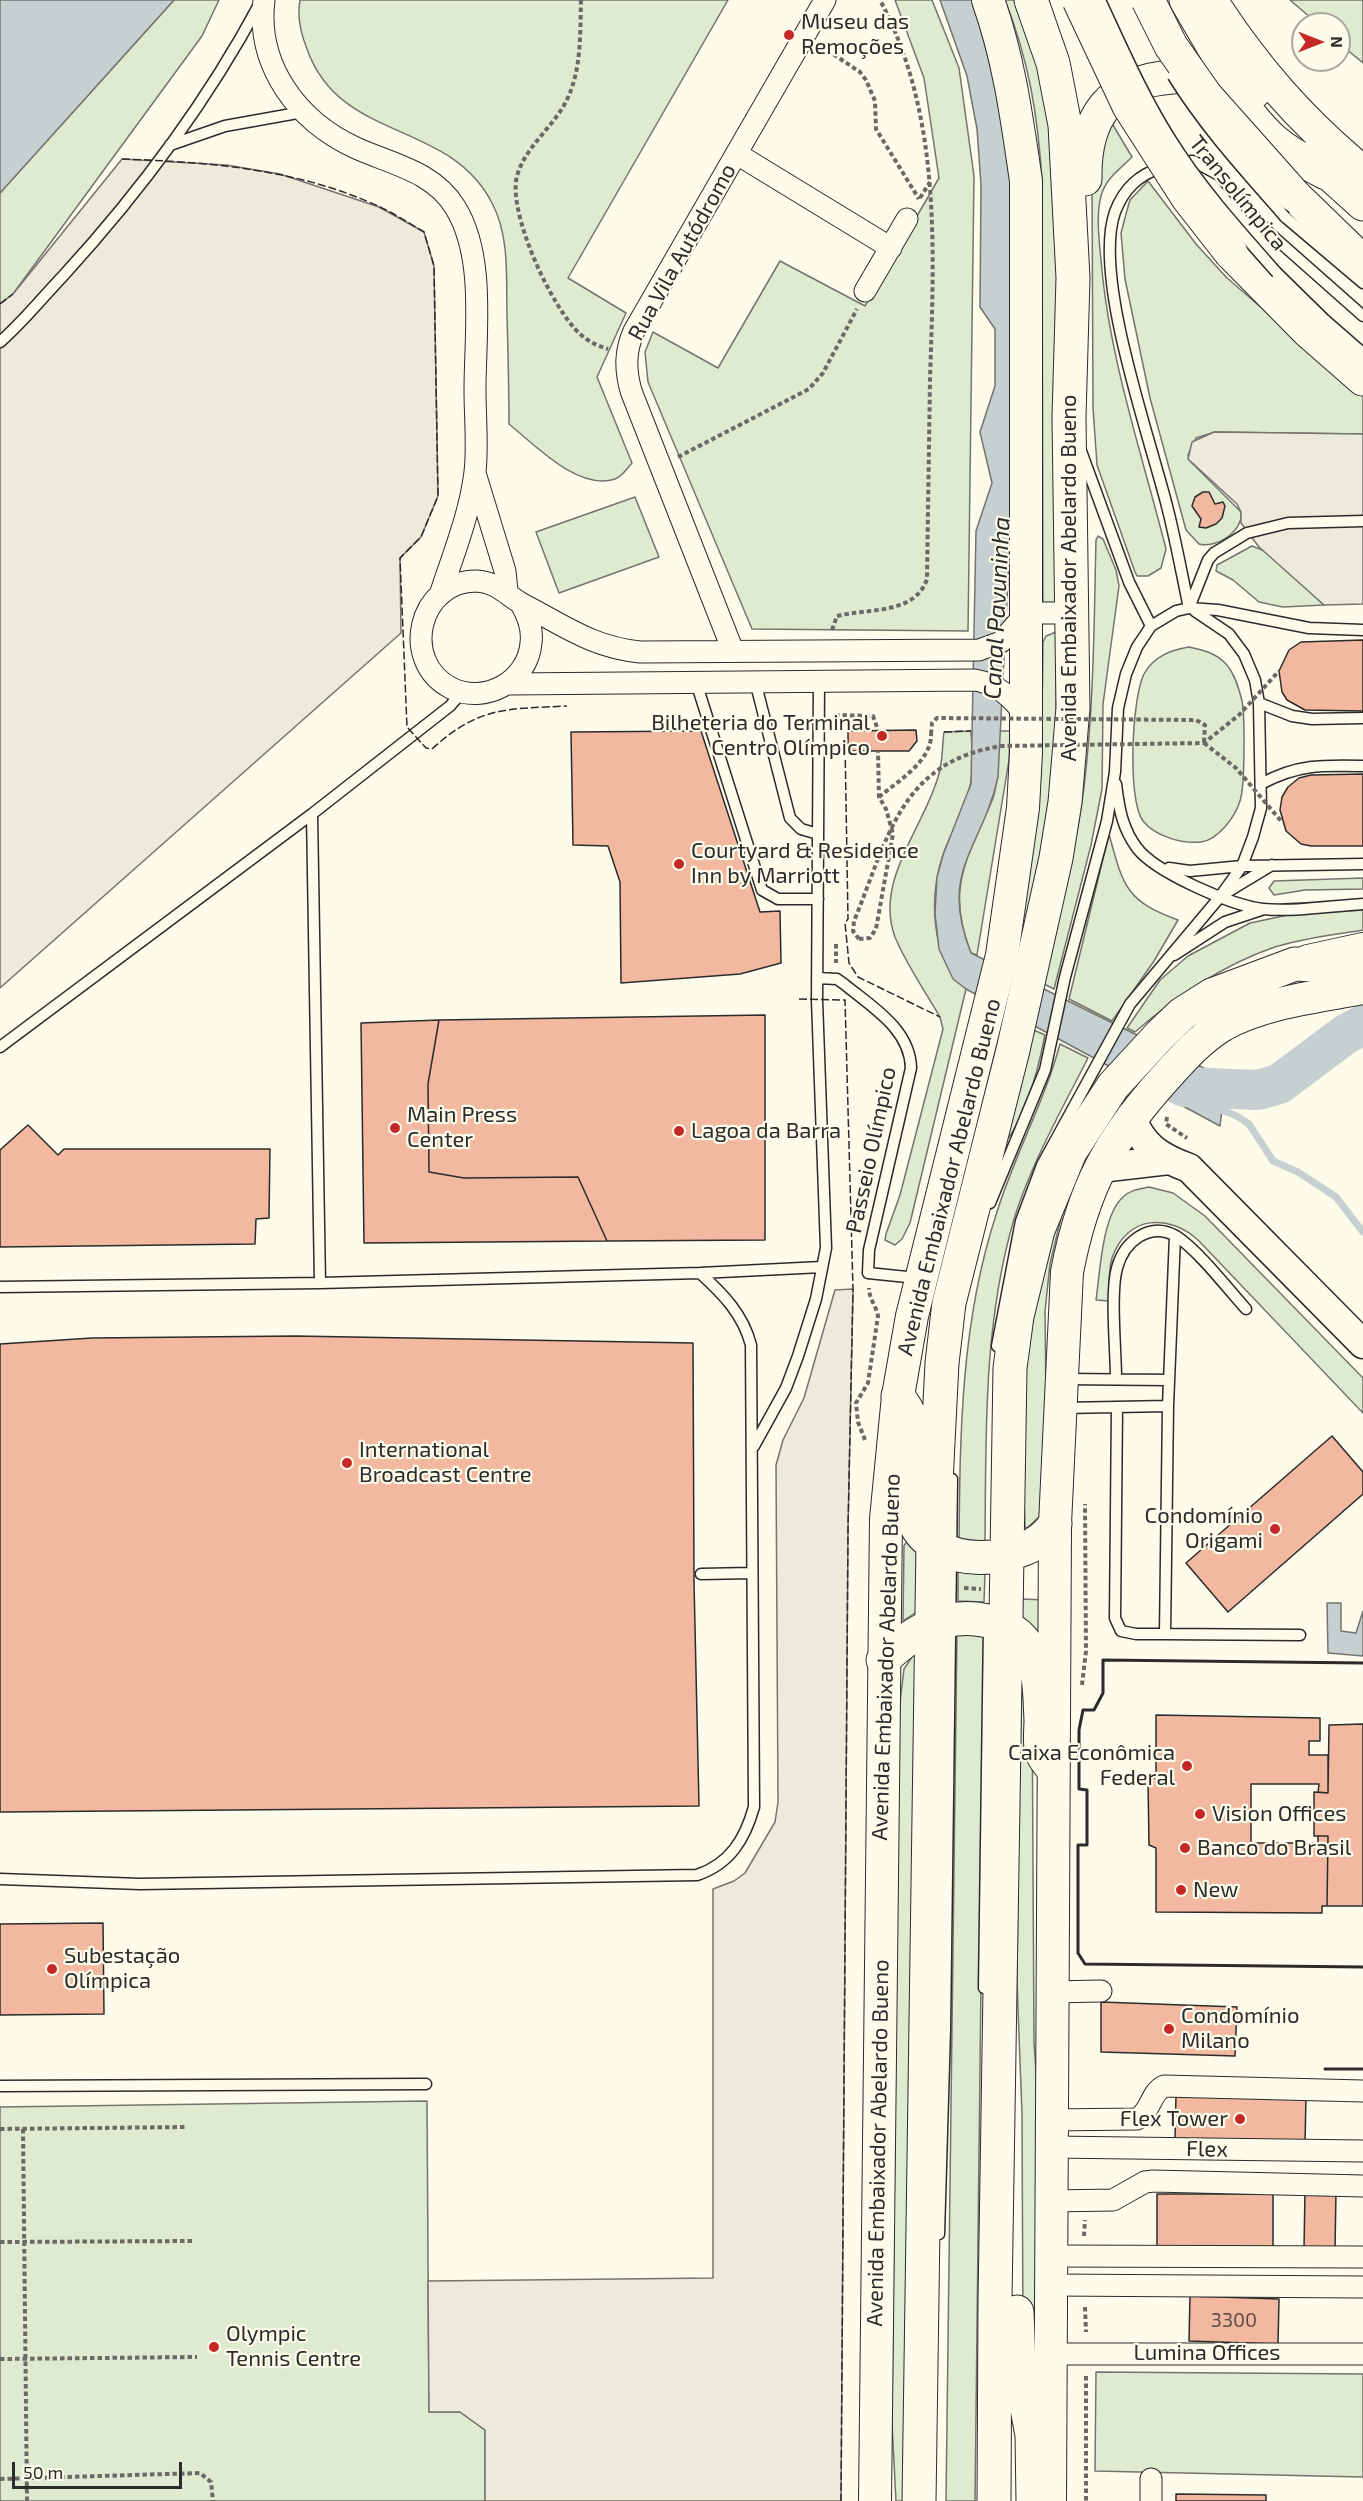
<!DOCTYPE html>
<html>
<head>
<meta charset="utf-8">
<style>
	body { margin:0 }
	#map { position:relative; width:1363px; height:2501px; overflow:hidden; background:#fdfbea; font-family:"Exo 2",sans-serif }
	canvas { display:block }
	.north { position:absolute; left:1291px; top:12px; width:60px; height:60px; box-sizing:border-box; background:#fdfbea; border:2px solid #a9a89e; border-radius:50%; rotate:90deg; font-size:16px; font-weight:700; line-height:24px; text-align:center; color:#2b2b2b }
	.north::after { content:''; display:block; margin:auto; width:21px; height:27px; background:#c62828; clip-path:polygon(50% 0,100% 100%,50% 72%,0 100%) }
	.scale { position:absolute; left:12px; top:2462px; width:170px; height:27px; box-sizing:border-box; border:3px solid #2b2b2b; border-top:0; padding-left:8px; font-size:18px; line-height:21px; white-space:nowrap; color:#2b2b2b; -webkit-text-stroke:4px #fdfbea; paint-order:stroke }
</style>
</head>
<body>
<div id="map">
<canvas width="1363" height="2501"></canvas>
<div class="north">N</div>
<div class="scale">50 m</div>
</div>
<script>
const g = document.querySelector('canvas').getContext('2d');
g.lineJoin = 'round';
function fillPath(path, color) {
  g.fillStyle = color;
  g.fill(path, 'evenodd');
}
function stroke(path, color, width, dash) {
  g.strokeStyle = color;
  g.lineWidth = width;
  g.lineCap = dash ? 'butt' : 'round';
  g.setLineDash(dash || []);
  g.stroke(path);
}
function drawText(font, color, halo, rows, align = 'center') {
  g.font = font + ' "Exo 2",sans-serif';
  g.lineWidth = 4.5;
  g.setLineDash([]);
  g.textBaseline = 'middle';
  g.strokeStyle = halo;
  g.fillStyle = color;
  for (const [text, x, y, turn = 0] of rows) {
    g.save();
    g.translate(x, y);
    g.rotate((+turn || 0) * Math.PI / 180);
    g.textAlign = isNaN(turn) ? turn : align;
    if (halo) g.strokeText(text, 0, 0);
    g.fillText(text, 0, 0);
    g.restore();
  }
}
const green = new Path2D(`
	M174,0H219L202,36L13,294L0,304V193Z
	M300,0H728L568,278L626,313L597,377L632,463C627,468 623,476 615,479C578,491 535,445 509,424C509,387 508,351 507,315C506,278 510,237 492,203C449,119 340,143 307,49C301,34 297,16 300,0Z
	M895,0H932L959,68L974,176L968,631L752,629L648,382L645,352L653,332L718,368L780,261L865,306L939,178L924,78Z
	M1005,0H1019L1047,82L1058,180L1056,604H1043L1042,181C1038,116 1029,61 1005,0Z
	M1290,0H1363V63L1339,43V24H1318Z
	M1110,120L1132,157C1120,169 1106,178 1101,196C1096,215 1099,240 1101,260C1109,358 1142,454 1166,549L1161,568L1148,576H1137L1135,572L1097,465L1093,408L1092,176Z
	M1148,181L1196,244L1226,277L1363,396V434L1215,432L1196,438L1188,455L1190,461L1241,512C1244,531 1216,549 1199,544L1186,530L1150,398L1125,279L1121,233L1126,214L1130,200Z
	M635,497L659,557L559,593L536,532Z
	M1098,536L1103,539L1116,570L1119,586L1103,704L1102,789L1091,845L1054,989L1042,983C1057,919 1076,853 1084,787C1094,705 1094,623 1096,540Z
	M1252,546L1265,551L1324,605L1283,607L1259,602L1233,580L1216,571L1217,565Z
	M1056,632C1058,721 1055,813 1034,900C1029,922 1020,944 1014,966C1034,856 1043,753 1043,642L1046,636Z
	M1189,647C1203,650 1216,653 1226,664C1235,674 1239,689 1242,701C1245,717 1245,786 1240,801C1235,817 1218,840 1201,842C1181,844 1155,836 1143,821C1127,800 1132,697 1144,674C1154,656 1171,650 1189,647Z
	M971,731C972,749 974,768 970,786C965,811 951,832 943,855C929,896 930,959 966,989L910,1223L902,1239L895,1245L885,1240L886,1234L900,1195L943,1029L940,1017C925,991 906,964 895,937C874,881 924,827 938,777C943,763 942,746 944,732Z
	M998,731H1010L1009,760L977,955L971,953C953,907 957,878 977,833C982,821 990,808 994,795C999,774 998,753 998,731Z
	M1109,834C1123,885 1125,901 1178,920L1154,961L1112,1021L1069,999Z
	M1363,878V889L1305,890L1274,895L1269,888L1274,881Z
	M1363,910V930C1333,935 1302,938 1272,948C1223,965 1174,998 1135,1032L1127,1028L1160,980L1188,956L1250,923L1293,914Z
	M1029,1028L1045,1035C1039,1065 1026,1119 1005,1142Z
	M1060,1044L1088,1058C1061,1111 1032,1162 1014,1219C983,1325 986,1436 985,1545L959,1544C960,1432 961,1322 996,1215C1014,1156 1044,1103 1060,1044Z
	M1073,1168L1050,1264L1045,1311L1047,1486L1040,1516L1027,1528L1025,1527L1020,1378L1025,1331Z
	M1149,1187L1173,1193L1205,1216L1363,1378V1413L1199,1241C1169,1213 1127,1215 1112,1258C1108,1272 1109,1287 1109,1301L1096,1300C1100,1273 1102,1216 1123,1197C1130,1190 1139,1189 1149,1187Z
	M907,1541L919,1550L918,1611L903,1621L904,1546Z
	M958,1571L985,1572L984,1602L958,1601Z
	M1021,1599L1046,1600L1042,1639L1021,1615Z
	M957,1632L985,1636L975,2501H946Z
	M916,1651L911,2501H896L892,2423L899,1710L904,1669Z
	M1020,1667L1032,1691L1034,2043L1041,2138L1037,2339L1031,2340L1023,2335L1022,2114L1017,1982Z
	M427,2101L429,2412H460L485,2430V2501H0V2107Z
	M1096,2372L1363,2374V2477L1095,2471Z`);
fillPath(green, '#deebd1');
stroke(green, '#74746e', 1.5);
const parking = new Path2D(`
	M122,159L226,165L280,174L379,207L424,232L434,266L438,496L421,537L400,558L401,633L0,988V304L13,294Z
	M1214,432L1363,434V604L1324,605L1259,547L1241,523V512L1237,504L1188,459L1192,442Z
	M853,1289L848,1529L841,2501H485V2430L460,2412H429L428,2281L713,2278V1889L734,1881L745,1873L775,1822L778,1802L776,1465L783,1440L804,1398L835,1290Z`);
fillPath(parking, '#eceadb');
stroke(parking, '#74746e', 1.5);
const water = new Path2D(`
	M0,0H174L0,193Z
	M940,0H984L1015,118L1019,362L998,777C982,850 938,870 971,953L1226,1079L1220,1126L966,989L953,979L939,949L935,913L937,877L943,855L971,784L976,531L992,483L980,432L995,386V329L980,307L981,185L977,129L967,76Z
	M1327,1603H1341V1631L1356,1633L1363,1611V1656L1328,1653Z`);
fillPath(water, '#c7d0d0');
stroke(water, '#74746e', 1.5);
stroke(new Path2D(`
	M1216,1108L1237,1116L1249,1124L1273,1161L1298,1172L1336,1197L1363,1232`), '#c7d0d0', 7);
stroke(new Path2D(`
	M1173,1081L1184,1087L1258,1090L1279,1084L1346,1034L1363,1025`), '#c7d0d0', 40);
const building = new Path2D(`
	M1203,492H1209L1215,504L1223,502L1225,506L1222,518L1216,524L1206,528L1199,527L1201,519L1192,506L1195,497Z
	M1363,640V711L1305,710L1287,700L1282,692L1279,671L1289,650L1301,642Z
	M916,730L917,741L909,751H848V731Z
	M701,731L760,912L780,911L781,963L740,974L621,983L620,882L608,846L573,845L571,732Z
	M1363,774V846H1311L1301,844L1286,831L1280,810L1282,797L1288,787L1299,778L1311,775Z
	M765,1015V1240L607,1241L578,1177L464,1178L429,1172L428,1084L439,1020Z
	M439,1020L428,1084L429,1172L464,1178L578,1177L607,1241L364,1243L361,1023Z
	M28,1125L58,1155L64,1149H270L269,1218L256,1219L255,1244L0,1247V1150Z
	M295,1336L693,1343L694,1582L699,1806L0,1812V1344L92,1338Z
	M1332,1436L1363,1472V1494L1228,1612L1186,1563Z
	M1156,1715L1320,1718V1741H1309V1755H1328V1793L1318,1792L1319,1784H1251V1843H1318V1836H1328L1327,1906H1322V1913L1156,1912V1848L1149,1845L1148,1781L1156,1777Z
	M1363,1724V1906H1327L1328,1836H1314V1792L1328,1793L1329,1725Z
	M103,1923L104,2014L0,2015V1924Z
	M1101,2002L1237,2007L1235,2056L1101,2052Z
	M1176,2095L1306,2097L1305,2143L1175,2140Z
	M1305,2191H1336L1335,2250L1304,2249Z
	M1157,2194H1273V2247L1157,2246Z
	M1190,2296L1279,2299L1278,2344L1189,2341Z
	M1176,2494L1266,2495V2501H1176Z`);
fillPath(building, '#f2b8a0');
stroke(building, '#2b2b2b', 1.5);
const lane = new Path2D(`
	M170,145L225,126L303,112
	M1177,162L1193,161L1219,175L1267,231L1363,316
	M1162,167C1139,175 1124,188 1115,212C1092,277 1151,440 1168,510C1176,542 1182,575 1189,608
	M1285,217L1363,283
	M1277,273L1325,320L1363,353
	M0,342C23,322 42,298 63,276C139,193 207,102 260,3
	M1081,451L1129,582L1151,626
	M1189,608L1208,560L1214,553L1247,533L1288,523L1363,521
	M755,681L790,818L801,829L818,834
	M696,682L762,890L778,899H818
	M1259,703L1292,716L1312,719L1363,718
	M1116,784C1119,808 1122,828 1137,848C1155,872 1232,906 1263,909C1295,912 1330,906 1363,904
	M1261,784C1297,764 1323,765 1363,766
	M312,814L320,1283
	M1169,868L1190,871L1242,866L1363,864
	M1224,894L1272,865
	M1174,955L1225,922L1261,910
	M817,978L837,979L844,984C872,1007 910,1029 911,1068L869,1250L868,1273L917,1278
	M0,1047L312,814L450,706L462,692
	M990,1203L1045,1070L1065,977L1107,821L1115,772L1118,708L1126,674L1137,647L1151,626L1176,611L1189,608L1218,610L1309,628L1363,630
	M1175,1236L1168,1406L1165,1634L1300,1635
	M700,1273L822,1267
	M0,1287L320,1283L700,1273C723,1294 743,1314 751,1345L754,1807C745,1839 730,1864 697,1875L140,1884L0,1879
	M997,1346L1021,1221L1042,1165L1130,1004L1219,898L1242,866L1253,837L1261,808L1259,703L1255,680L1244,654L1229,634L1195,611
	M1064,1379L1169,1380
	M1116,1379C1116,1350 1110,1293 1117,1268C1124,1242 1149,1221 1176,1236C1198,1250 1228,1289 1246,1309
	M1117,1407L1115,1618L1121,1631L1136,1634H1165
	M1064,1408L1168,1406
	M754,1446L786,1388L798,1356L816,1299L826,1248L817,1000L819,681
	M701,1574L752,1573
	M984,1988L989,1626
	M0,2086L426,2084
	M939,2234L945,2029L952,1479`);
const street = new Path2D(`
	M264,0C256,65 297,121 356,148C391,164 433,171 455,207C486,256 475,334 475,390C475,417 478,446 475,472C470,514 453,555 440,595
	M737,154L891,248
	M865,291L907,219
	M475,473L505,571L507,591
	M521,604C528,616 533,628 531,643C528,681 485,705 451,688C400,662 418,581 476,581C498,582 507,596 524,605C565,626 592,647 640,652L979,650L1001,642L1026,613H1071
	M733,651L631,391C625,369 625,351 634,331L825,0
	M509,684L975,680C998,684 1012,698 1026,716
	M1051,1992L1101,1991
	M1051,2120L1137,2119C1151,2112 1150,2093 1164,2086L1363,2091
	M1052,2147L1363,2151
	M1051,2201L1113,2200L1145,2182L1153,2181L1363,2186
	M1052,2256L1363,2257
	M1051,2285L1363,2287
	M1050,2354H1363
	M1151,2501V2479`);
const secondary = new Path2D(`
	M1131,1116C1142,1146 1159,1157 1189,1168L1363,1344
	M1100,1168L1169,1160`);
const primary = new Path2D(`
	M1211,0C1254,67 1301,121 1363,172
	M1308,961L1363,949
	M875,2501L886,1519L898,1396L912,1316L1002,955L1023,808L1026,753V181C1017,119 1009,59 988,0
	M1050,2501L1055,1524L1067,1272C1083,1188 1109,1140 1166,1077C1183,1058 1201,1038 1223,1025C1264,1002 1317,997 1363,988`);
const highway = new Path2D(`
	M1186,0L1214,48L1254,92
	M1312,158L1363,204
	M1085,179C1084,118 1109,81 1173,77C1185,76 1199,73 1210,78C1235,89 1251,121 1272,139C1288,153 1307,163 1326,173
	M1294,195L1363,262
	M1231,253L1307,330L1363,379
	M898,1396C903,1404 909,1411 911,1420C917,1452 903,1485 912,1516C929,1572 1028,1568 1055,1524
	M883,1660C909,1635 938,1615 976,1619C1039,1626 1039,1669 1041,1721C1041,1730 1039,1743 1042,1753C1044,1758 1048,1763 1052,1768
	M1017,2312L1019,2366L1032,2435L1033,2501
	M919,2501L933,1542L942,1363L949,1303L1013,1050L1056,858L1065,802L1073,708L1069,417L1073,278L1065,125L1053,63L1031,0
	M994,2501L995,2300L1010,1368L1017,1316L1038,1230L1070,1152L1113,1086L1160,1035L1182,1014L1212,995L1295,964L1363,968`);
stroke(lane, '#2b2b2b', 13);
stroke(street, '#2b2b2b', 23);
stroke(secondary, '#2b2b2b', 31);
stroke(primary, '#2b2b2b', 34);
stroke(highway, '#2b2b2b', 35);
stroke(new Path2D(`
	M581,0C580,36 582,75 563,107C549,130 524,150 517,176C507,213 553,310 580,334C589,342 598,346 608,349
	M821,46L860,72L866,80L875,101L876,129L919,199
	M920,198L930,182
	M678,457L809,389L823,373L857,309
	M832,630L837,616C868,608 915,615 927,579C928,512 929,445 930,379C934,250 942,117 880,0
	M835,715L873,716L878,730
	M879,797C898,781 932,761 931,734
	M859,939L870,938L876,929L893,834L886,809L879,797L878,751
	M836,944V963
	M1167,1117L1166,1124L1187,1138
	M865,1440L858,1422L856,1403L868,1383L878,1316C876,1305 869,1299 869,1288
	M964,1588L981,1589
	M1082,1685L1086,1651L1085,1504
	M0,2129L187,2127
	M23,2129L27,2501
	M1084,2236L1085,2220
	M0,2242L194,2241
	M1085,2307L1086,2332
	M0,2359L197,2357
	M1086,2376V2501
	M0,2479L200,2473L211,2482L213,2501`), '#6a6964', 4, [4.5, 3]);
stroke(lane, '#fdfbea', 10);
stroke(street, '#fdfbea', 21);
stroke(secondary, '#fdfbea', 28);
stroke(primary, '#fdfbea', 32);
stroke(highway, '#fdfbea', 33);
const laneBridge = new Path2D(`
	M1100,0C1122,47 1143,96 1171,140C1201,188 1239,230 1277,273
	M1173,76C1205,128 1245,171 1285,217`);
const highwayBridge = new Path2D(`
	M1079,0L1129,106L1188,198L1231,253
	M1148,0L1171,46L1206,96L1294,195`);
stroke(laneBridge, '#2b2b2b', 13, []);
stroke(highwayBridge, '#2b2b2b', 35, []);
stroke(new Path2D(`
	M931,734L932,723L937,718L1196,720L1205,725L1204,742
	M1204,743L1236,768L1281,821
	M859,939L853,931L854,921C888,839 900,761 1002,746L1204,743L1239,715L1279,671`), '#6a6964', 4, [4.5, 3]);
stroke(laneBridge, '#fdfbea', 10);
stroke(highwayBridge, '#fdfbea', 33);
stroke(new Path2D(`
	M122,159C209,162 299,169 380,207C395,214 409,223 424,232L434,266L438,496L421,537L400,558L407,727L426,748L432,749C479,706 507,709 567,706
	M0,304L13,294
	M944,732L971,731
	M848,741H845L848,919L845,923L849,963L858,977L940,1017
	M799,999L845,1000L853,1289L848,1529L841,2501`), '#2b2b2b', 1.5, [8, 3]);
stroke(new Path2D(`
	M1363,1663L1103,1660V1693L1094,1710H1083L1079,1730V1789L1087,1790V1845H1078V1953L1085,1964L1363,1967
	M1325,2069H1363`), '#2b2b2b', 3);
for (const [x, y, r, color] of [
	[789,35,6,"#c62828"],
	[882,736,6,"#c62828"],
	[679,864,6,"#c62828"],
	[395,1128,6,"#c62828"],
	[679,1131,6,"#c62828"],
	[347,1463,6,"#c62828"],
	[1275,1529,6,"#c62828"],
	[1187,1766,6,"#c62828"],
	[1200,1814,6,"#c62828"],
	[1185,1848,6,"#c62828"],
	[1181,1890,6,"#c62828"],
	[52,1969,6,"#c62828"],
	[1169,2029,6,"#c62828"],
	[1240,2119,6,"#c62828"],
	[214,2347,6,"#c62828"]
]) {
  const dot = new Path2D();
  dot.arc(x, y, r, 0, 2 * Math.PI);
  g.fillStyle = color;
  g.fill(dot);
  stroke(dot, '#fdfbea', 2);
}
drawText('20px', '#5d4e48', null, [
	["3300",1234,2320]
]);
drawText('22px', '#2b2b2b', '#fdfbea', [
	["Museu das",801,22],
	["Remoções",801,47],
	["Bilheteria do Terminal",870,723,"right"],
	["Centro Olímpico",870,748,"right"],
	["Courtyard & Residence",691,851],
	["Inn by Marriott",691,876],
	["Main Press",407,1115],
	["Center",407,1140],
	["Lagoa da Barra",691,1131],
	["International",359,1450],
	["Broadcast Centre",359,1475],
	["Condomínio",1263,1516,"right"],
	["Origami",1263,1541,"right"],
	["Caixa Econômica",1175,1753,"right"],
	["Federal",1175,1778,"right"],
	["Vision Offices",1212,1814],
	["Banco do Brasil",1197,1848],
	["New",1193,1890],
	["Subestação",64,1956],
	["Olímpica",64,1981],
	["Condomínio",1181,2016],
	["Milano",1181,2041],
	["Flex Tower",1228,2119,"right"],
	["Olympic",226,2334],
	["Tennis Centre",226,2359]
], 'left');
drawText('22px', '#2b2b2b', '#fdfbea', [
	["Transolímpica",1238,193,51],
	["Rua Vila Autódromo",682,252,-61],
	["Avenida Embaixador Abelardo Bueno",1069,578,-90],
	["Passeio Olímpico",871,1150,-78],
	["Avenida Embaixador Abelardo Bueno",949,1177,-76],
	["Avenida Embaixador Abelardo Bueno",886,1657,-88],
	["Avenida Embaixador Abelardo Bueno",878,2143,-89],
	["Flex",1207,2149,1],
	["Lumina Offices",1207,2353]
]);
drawText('italic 24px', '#2b2b2b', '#fdfbea', [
	["Canal Pavuninha",997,608,-87]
]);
</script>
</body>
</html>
